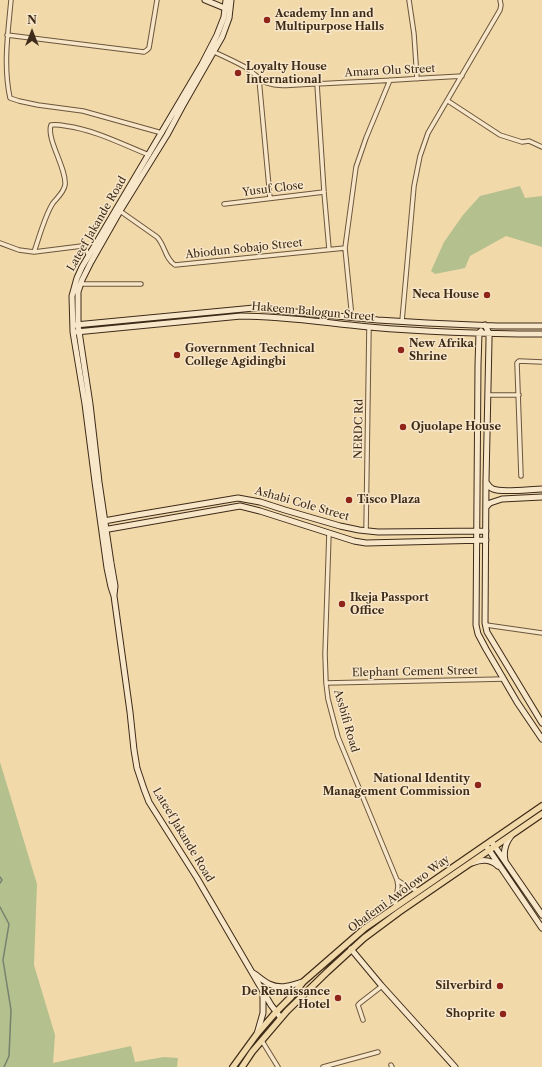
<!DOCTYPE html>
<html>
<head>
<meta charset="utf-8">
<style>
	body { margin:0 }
	#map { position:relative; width:542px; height:1067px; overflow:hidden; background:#f2d9aa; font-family:"Libre Caslon Text",serif }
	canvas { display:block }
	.north { position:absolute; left:12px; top:12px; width:40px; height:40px; -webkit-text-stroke:3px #f7e6c8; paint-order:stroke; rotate:0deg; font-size:11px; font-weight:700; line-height:16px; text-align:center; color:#3e2b19 }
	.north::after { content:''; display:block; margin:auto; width:14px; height:18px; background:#3e2b19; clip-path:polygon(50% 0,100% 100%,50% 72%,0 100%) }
</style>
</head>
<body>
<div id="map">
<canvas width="542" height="1067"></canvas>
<div class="north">N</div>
</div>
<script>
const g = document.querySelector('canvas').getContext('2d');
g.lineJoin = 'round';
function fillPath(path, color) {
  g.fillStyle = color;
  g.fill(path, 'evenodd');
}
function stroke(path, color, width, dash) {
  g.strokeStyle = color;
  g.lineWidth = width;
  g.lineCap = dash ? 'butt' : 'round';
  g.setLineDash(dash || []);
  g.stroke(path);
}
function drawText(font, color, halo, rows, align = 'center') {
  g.font = font + ' "Libre Caslon Text",serif';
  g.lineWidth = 3;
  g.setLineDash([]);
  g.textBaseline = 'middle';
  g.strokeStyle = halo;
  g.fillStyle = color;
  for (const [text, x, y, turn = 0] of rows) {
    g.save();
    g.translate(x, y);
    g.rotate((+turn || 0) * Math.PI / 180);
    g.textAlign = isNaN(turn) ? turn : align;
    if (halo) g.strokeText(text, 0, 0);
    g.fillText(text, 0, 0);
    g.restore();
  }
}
fillPath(new Path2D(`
	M520,186L525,198L542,196V247L506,236L470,256L465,268L435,274L431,271L444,242L463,215L480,196Z
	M0,762L37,884L34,965L55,1035L53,1063L131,1046L135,1062L164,1057L178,1058L177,1067H0Z`), '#b4c08d');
stroke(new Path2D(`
	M0,877L2,880L0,883
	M0,907L9,924L3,960L11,1010L9,1056L4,1067`), '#76816f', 1.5);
const street = new Path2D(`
	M11,0C8,33 3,65 10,98L19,101L38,105L83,111L162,133
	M409,0L414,34L417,79
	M7,35L144,52L147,50L149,48L157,0
	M212,51C223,56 234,61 245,67C253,72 258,79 267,83C281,88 298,84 313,84C363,82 412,79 462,76
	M259,79L270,198
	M317,84L324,192L329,249
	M448,101L500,135L522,142L529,141L542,147
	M224,204L324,192
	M120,211L157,237C165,245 165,259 175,265L345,248
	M0,243L19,250L34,252L82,246L85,248L89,256
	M34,252C39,238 45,215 53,203C57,198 64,192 65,185C67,169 46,139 51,125C56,124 61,125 66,126C95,130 122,144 149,155
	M80,284H141
	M352,318L345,248L356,167L366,138L390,80
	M402,321L414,186L420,156L428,133L500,10L501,5L500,0
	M488,395H519
	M521,476L517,363L519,361L542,362
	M366,531L369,327
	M329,533L325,654L326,683L328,699L338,737L397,880L398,886L395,907
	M486,625L542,633
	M326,683L504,679
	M397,880L408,887L419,891
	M363,1020L358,1005L360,1003L382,986
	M262,1041L278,1067
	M391,1065L392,1067
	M323,1067L378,1052`);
const secondary = new Path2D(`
	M205,0L227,9
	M226,0L224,17L217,35L202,64L82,267L77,278L72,296L73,332L85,404L95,482L107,568L111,587L114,596L130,712L134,750L137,768L144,789L149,802L197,878L271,1005L281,1018
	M75,325L254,308L378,320L427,323L497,326H542
	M485,325L489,333V340L486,481L485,623L487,632L542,723
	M481,331L479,333L478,365L476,625L478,634L486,649L517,702L542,739
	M76,332L241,316C284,316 326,323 369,327C426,332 484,334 542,334
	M486,482C488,485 490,488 493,489C501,493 532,489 542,489
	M486,507L490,503L502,499L542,497
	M104,521L137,515L238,498L260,502L285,510L340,526L359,530L378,532L486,531
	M103,530L240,506L260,511L354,541L366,543L486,540
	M114,595L115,586L111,563L99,482L90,404L78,325V292L82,280L91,262L120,211L167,135L182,107L222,37L229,18L231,0
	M491,841L542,915
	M487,847L542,928
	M505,860C503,851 505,844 511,836
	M472,863C482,859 490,859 498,866
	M351,949L381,985L455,1067
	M253,973C258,976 263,981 269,984C281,990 292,985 303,982
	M257,1034L263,1013V993`);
const primary = new Path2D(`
	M233,1067L257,1034L276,1012L291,997L303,982L365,928L542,806
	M242,1067L252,1052L287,1011L327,972L364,938L399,912L542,814`);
stroke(street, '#6b563d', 5.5);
stroke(secondary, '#3e2b19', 7);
stroke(primary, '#3e2b19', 8);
stroke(street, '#f7e6c8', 3.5);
stroke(secondary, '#f7e6c8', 5);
stroke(primary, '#f2d9aa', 5.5);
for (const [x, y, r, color] of [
	[267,20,4,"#8f2418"],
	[238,73,4,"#8f2418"],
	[487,295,4,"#8f2418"],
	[401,350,4,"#8f2418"],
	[177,355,4,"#8f2418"],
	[403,427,4,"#8f2418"],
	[349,500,4,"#8f2418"],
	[342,604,4,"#8f2418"],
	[478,785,4,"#8f2418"],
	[500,986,4,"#8f2418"],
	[338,998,4,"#8f2418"],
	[503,1014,4,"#8f2418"]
]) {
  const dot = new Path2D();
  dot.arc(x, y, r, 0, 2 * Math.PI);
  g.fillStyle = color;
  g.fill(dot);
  stroke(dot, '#f7e6c8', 1.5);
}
drawText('bold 11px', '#3e2b19', '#f7e6c8', [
	["Academy Inn and",275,14],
	["Multipurpose Halls",275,27],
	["Loyalty House",246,67],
	["International",246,80],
	["Neca House",479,295,"right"],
	["New Afrika",409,344],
	["Shrine",409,357],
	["Government Technical",185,349],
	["College Agidingbi",185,362],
	["Ojuolape House",411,427],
	["Tisco Plaza",357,500],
	["Ikeja Passport",350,598],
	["Office",350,611],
	["National Identity",470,779,"right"],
	["Management Commission",470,792,"right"],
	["Silverbird",492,986,"right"],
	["De Renaissance",330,992,"right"],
	["Hotel",330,1005,"right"],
	["Shoprite",495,1014,"right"]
], 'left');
drawText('11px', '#3e2b19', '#f7e6c8', [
	["Amara Olu Street",390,71,-3],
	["Yusuf Close",273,189,-7],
	["Lateef Jakande Road",97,224,-60],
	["Abiodun Sobajo Street",244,249,-6],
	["Hakeem Balogun Street",313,312,5],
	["NERDC Rd",359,429,-89],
	["Ashabi Cole Street",302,504,16],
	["Elephant Cement Street",415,672,-1],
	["Assbifi Road",346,721,74],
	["Lateef Jakande Road",183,835,59],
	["Obafemi Awolowo Way",399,894,-36]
]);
</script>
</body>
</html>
